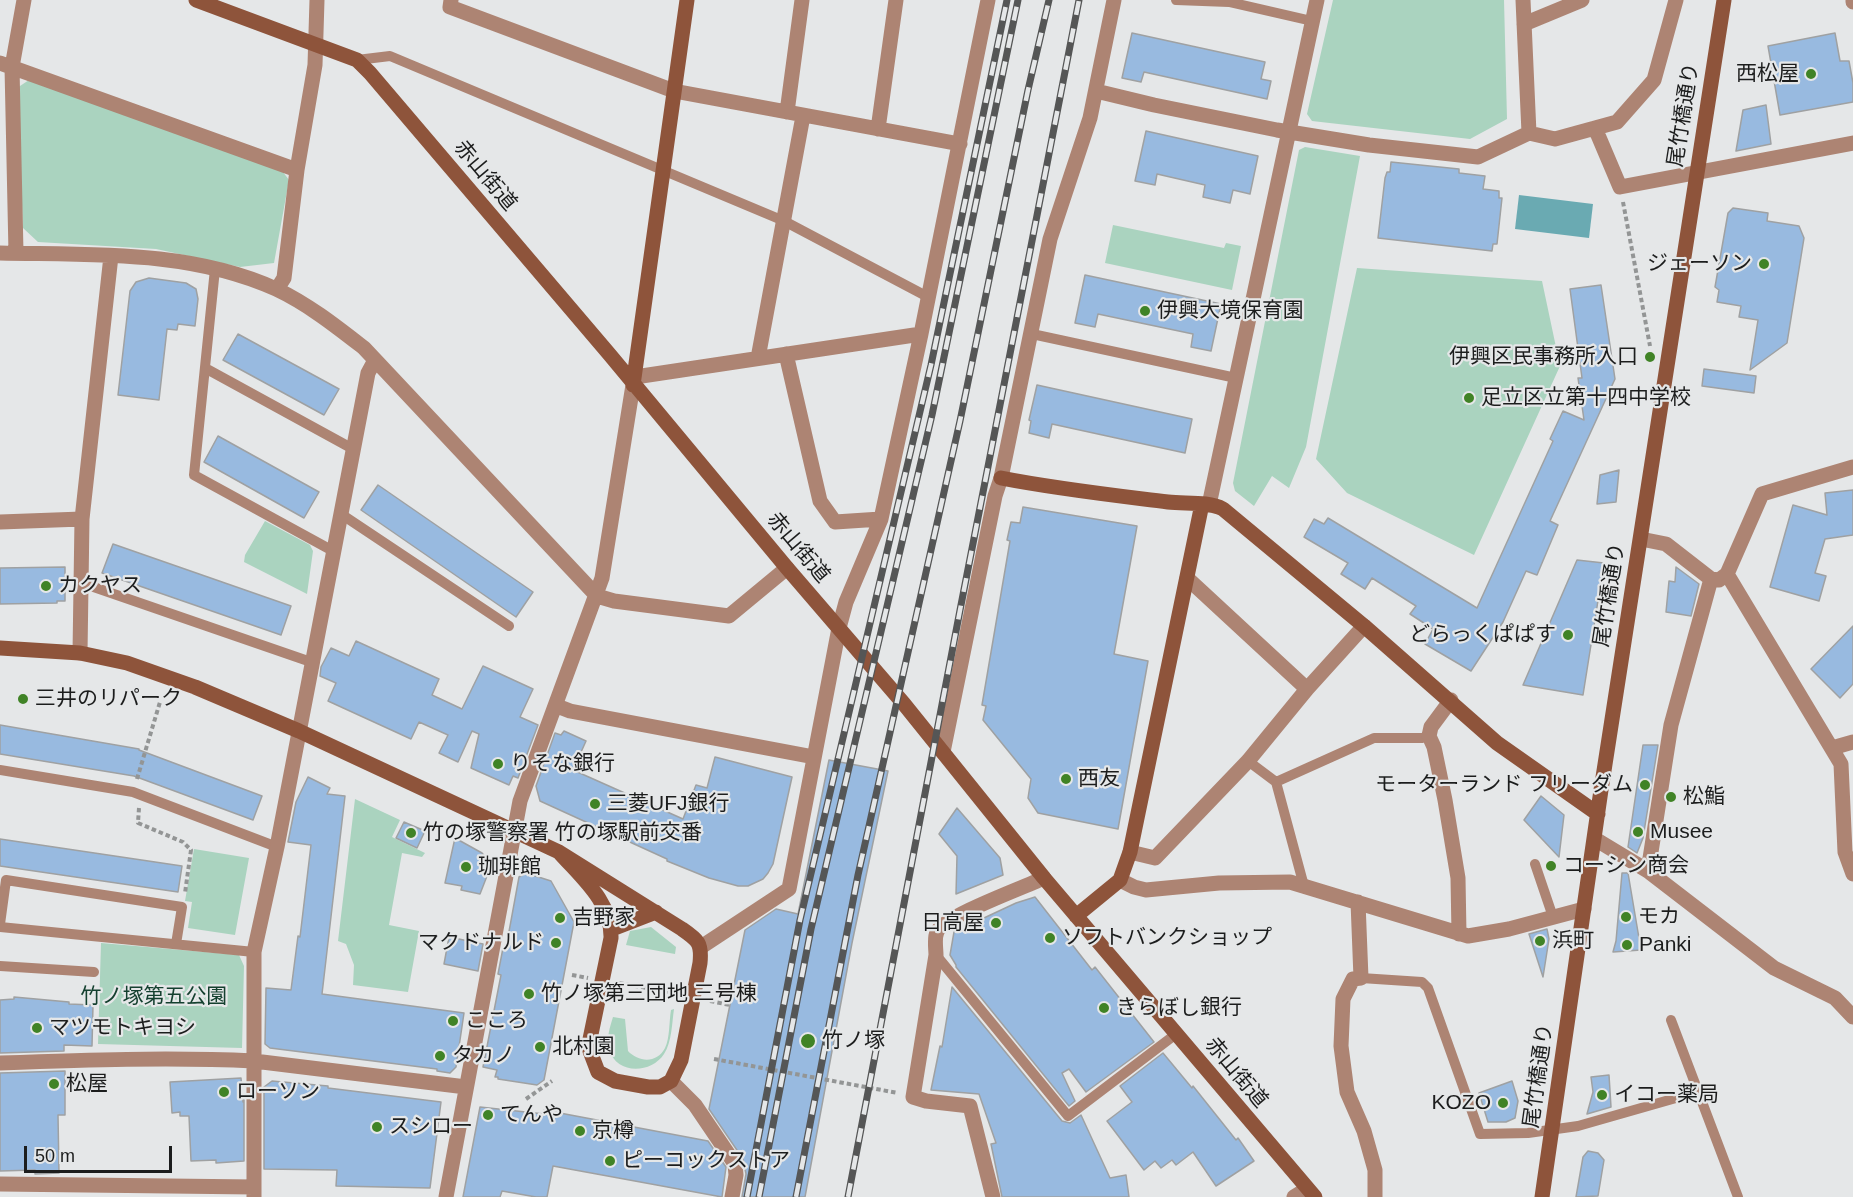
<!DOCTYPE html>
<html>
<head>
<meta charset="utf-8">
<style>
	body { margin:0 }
	#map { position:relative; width:1853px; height:1197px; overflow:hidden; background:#e5e7e8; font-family:Arial,sans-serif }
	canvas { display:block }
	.scale { position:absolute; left:24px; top:1146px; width:148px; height:27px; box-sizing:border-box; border:3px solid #1c1d1d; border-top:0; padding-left:8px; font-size:18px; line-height:21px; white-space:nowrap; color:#1c1d1d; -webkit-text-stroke:4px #e5e7e8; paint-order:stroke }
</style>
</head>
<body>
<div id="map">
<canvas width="1853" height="1197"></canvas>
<div class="scale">50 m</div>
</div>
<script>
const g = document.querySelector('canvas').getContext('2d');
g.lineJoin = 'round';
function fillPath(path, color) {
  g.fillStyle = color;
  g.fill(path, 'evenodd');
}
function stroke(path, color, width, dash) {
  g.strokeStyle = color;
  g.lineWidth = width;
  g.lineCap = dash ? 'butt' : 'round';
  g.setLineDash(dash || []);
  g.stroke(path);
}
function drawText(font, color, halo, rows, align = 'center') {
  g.font = font + ' Arial,"Noto Sans JP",sans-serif';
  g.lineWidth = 4.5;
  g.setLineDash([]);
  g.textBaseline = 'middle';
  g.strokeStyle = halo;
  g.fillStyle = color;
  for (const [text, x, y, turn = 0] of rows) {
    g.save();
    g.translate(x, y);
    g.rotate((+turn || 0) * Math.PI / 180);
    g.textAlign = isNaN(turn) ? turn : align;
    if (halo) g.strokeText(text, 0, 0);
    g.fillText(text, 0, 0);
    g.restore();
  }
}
fillPath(new Path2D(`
	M1333,0H1504L1507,119L1470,139L1312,121L1307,114Z
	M29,80L283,172L289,180L274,263L240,267L156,249L38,242L23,228L17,88Z
	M1305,147L1360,156L1306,447L1289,488L1272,476L1254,506L1235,491L1233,483L1299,150Z
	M1113,225L1224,248L1226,243L1241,246L1232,290L1105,263Z
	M1357,268L1542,281L1560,366L1474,555L1347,493L1316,459Z
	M265,521L310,545L313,551L307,594L244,562L245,555Z
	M355,799L400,820L392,837L425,853L422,857L402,853L389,925L419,931L408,992L353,985L354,965L346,944L338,941Z
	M194,849L249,858L235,935L188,928L192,902L185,901Z
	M651,927L676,947L675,954L626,945L630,931Z
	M101,943L239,955L244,966L242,1048L98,1044Z
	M674,1009C672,1022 672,1042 664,1054C651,1074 616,1075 609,1049C606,1038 610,1027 613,1017L625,1019L628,1051C638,1062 657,1064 665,1048C670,1038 669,1021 671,1010Z`), '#aad3bf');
fillPath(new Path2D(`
	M1519,195L1593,204L1589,238L1515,229Z`), '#6aaab2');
const building = new Path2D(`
	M1132,33L1265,62L1261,79L1271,81L1267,99L1144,72L1141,82L1122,78Z
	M1835,33L1840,61H1849L1853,83V102L1780,115L1768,46Z
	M1766,105L1771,144L1736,151L1743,110Z
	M1146,131L1258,156L1250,194L1233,190L1230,203L1203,197L1205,185L1157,174L1155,185L1135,181Z
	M1391,162L1459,169V173L1485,176L1483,189L1499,191V198H1502L1497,244H1493L1492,251L1378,238L1385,178L1387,172H1390Z
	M1733,208L1768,213L1767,221L1799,226L1804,238L1787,343L1750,370L1758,320L1739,317L1741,306L1717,302L1719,290L1715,287L1728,213Z
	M1085,275L1221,304L1211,351L1191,347L1193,334L1098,314L1095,327L1075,323Z
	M149,278L186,283L196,289L198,299L195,326L178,324L177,330L167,329L159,400L118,395L130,291L136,282Z
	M1601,285L1615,379L1550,521L1558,525L1537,575L1526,571L1503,622L1471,671L1425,644L1433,629L1410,614L1416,606L1372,578L1365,589L1341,574L1348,563L1304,537L1314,519L1324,524L1328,518L1477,608L1553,441L1550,439L1563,411L1584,420L1578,378H1582L1570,289Z
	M238,334L339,389L324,415L223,360Z
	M1704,369L1756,376L1754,393L1702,386Z
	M1037,385L1192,419L1185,453L1052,424L1049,438L1029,433L1031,421L1029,420Z
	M218,436L319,492L304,518L204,462Z
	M1619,470L1616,502L1597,504L1600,475Z
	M378,485L533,592L516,617L361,510Z
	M1853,490V535L1825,539L1815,573L1826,576L1819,601L1770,587L1793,505L1827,515L1825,493Z
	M1023,507L1137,526L1114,654L1148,661L1118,829L1038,813L1028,798L1031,779L983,720L986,706L982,705L1010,541L1007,540L1011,522L1020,523Z
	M113,544L291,606L281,635L102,573Z
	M1577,560L1604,563L1583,695L1523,685Z
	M65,567V601H57V603L0,604V568Z
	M1676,567L1699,584L1691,616L1666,612L1669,581L1675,582Z
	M1853,626V684L1840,698L1811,669Z
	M356,641L439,679L432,695L462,709L483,666L533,689L520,717L538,725L518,778L513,776L509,785L471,768L479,734L472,731L458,762L439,753L448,735L419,722L411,739L328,701L336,683L320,676L321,667L331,648L349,656Z
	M0,725L139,749V750L262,796L253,820L134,776L0,754Z
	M564,731L586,741L573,770L683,819L696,785L707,788L715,757L792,777L773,864L768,873L763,879L748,886H738L709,878L667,861V859L540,801L536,786L555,733L561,735Z
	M1643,745H1658L1643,838L1637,853L1628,847Z
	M829,760L888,771L852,943L805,1197H742L746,1174L743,1159L709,1109L745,930L776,909L798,914Z
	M308,777L330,788L327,794L345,796L322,994L464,1013L456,1067L450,1073L437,1071V1069L270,1048L265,1044L266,988L291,990L298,936L300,937L311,845L288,842L296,802Z
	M1541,796L1564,815L1559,857L1524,820Z
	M957,808L1000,858L1003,875L956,894L957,856L939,834Z
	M404,822L425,831L417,848L396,838Z
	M455,838L482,853L487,859V876L480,894L461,890L462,886L445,883Z
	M0,839L182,866L178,892L0,866Z
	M526,873L551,881L574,922L544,1080L537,1085L498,1079V1077H495L497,1070L483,1067L501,975L498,974L503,948H506L519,877Z
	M1622,873H1628L1641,950L1613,952L1616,941Z
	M1035,897L1092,970L1095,967L1154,1042L1086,1092L1069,1069L1062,1073L1075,1101L1069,1106L956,967V965L950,955L954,932L1016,903Z
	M1547,929L1549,939L1543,977L1529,934Z
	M449,937L483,944L478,971L444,964Z
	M952,987L1062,1121L1070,1123L1081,1115L1110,1178L1126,1175L1129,1197H1002L991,1144L996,1143L979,1094L931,1090L940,1046L942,1047Z
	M14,997L69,1002V1004L93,1005L92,1046L64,1045V1051L0,1053V1000L14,999Z
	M1163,1053L1192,1088L1193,1086L1236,1140L1238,1138L1254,1161L1216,1186L1193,1152L1176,1165L1172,1160L1161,1168L1155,1161L1144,1170L1107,1121L1132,1102L1120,1086Z
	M65,1071V1115H58L59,1173L35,1174V1170L0,1171V1073Z
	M1609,1075L1611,1107L1587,1114L1593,1092L1591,1077Z
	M241,1078L243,1102L244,1100V1161L216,1163V1160L191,1161L189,1116H180V1112L172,1113L170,1082Z
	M272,1081L328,1086V1088L441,1102L430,1188L336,1186L337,1170L264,1169V1087Z
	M1512,1081L1518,1101L1515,1118L1506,1122H1488L1479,1093Z
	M480,1107L544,1114V1110L708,1141L726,1167L722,1197L553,1166L547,1197H536L502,1191L500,1197H463Z
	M1588,1151L1598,1153L1604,1160L1598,1196L1576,1197L1583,1157Z`);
fillPath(building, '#98bae0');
stroke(building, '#9fa1a2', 1.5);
stroke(new Path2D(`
	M1623,202L1650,346
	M137,779L160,702
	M139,808L138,823L183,842L191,850L185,893
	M572,975L588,978
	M619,983L679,994
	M710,1001L730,1005
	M714,1059L898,1093
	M526,1099L552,1081`), '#939595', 4, [4.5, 3]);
stroke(new Path2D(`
	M1176,0L1229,2L1312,21
	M357,60L390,56L784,221L928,297
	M215,269L194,475L333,551
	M1032,334L1236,378
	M205,368L353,449
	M341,514L509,626
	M82,583L311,662
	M1248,761L1276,782L1304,886
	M0,770L133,792L277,847
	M1276,782L1374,738H1422L1429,736
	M1535,864L1553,917
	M0,924L6,880L182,907L176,944
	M0,927L254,952
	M936,955L1068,1116L1176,1034
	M0,966L94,972
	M1361,978L1422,982L1428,988L1480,1134L1528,1133L1578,1126L1697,1092
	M1671,1020L1738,1197`), '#ad8473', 10);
stroke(new Path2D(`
	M451,0L450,7L674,91L960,144
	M1853,0V2
	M1524,24L1582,0
	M0,63L297,170
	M1096,91L1154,105L1277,130L1369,145L1478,157L1529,133L1523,0
	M787,112L802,0
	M1595,128L1620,187L1853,143
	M878,129L896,0
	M1529,133L1555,139L1617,122L1654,80L1676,0
	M0,253C92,255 190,250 276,289C308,304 337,327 364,348L597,596L614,601L729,616L787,568
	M16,253L12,67L24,0
	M277,289L284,278L297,170L315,65L317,0
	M786,354L820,501L835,522L881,519
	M758,358L803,116
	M635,377L921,334
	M1209,505L1317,0
	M0,522L82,519
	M1641,539L1666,544L1711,579L1719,580L1727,574L1762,494L1853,467
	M1727,574L1841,764L1845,852L1853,874
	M1187,578L1307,689
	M80,653L82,519L111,256
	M1451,700L1431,727L1429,736L1434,747L1445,800L1458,878L1459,934
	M557,706L570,711L814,757
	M1832,748L1853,742
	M943,752L995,496L1001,478L1050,239L1090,118L1114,0
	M1595,839L1648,871L1671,725L1711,579
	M1130,852L1155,858L1248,761L1307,689L1364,626
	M1648,871L1774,968L1835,998L1853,1017
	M1120,880L1134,887L1146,890L1219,883L1290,882L1468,936L1509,929L1584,909
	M1358,902L1361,978L1353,979L1343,999L1341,1046L1347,1092L1364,1131L1375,1170V1197
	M701,947L789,889L839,628L846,602L881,519L921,334L988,0
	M0,1063C84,1060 170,1057 254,1061L466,1087
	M671,1081L695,1105L735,1164L736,1175L732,1197
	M0,1184L254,1187
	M254,1197V952L277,847L368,373L375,360
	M446,1197L520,801L602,578L633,385
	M993,1197L970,1106L926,1101L913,1097L936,955C936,949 934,938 937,932C942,917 1025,887 1044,878
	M1294,1197L1307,1189`), '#ad8473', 15);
stroke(new Path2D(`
	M196,0L357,60L370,73L610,355L787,568L904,704L1044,878L1315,1197
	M633,385L687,0
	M1001,478C1057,489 1112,495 1168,502C1186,504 1208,501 1223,509L1364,626L1497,743L1598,814
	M0,648L80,653L127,663L195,687L299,731L559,852L682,929C698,940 702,943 700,963L681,1060L671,1081L660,1087H648L615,1081L598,1072L590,1051V1039L611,938C612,902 581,877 559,852
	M1076,916L1120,880L1130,852L1202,504
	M612,929L656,912
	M1542,1197L1601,790L1724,0`), '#8e543b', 15);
const rail = new Path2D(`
	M747,1197L800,920L931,365L1007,0
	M759,1197L811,929L932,415L1018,0
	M796,1197L858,875L960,421L1028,90L1049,0
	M848,1197L961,605L1079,0`);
stroke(rail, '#555656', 7);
stroke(rail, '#e5e7e8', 4.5, [14]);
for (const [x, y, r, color] of [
	[1811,74,6,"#408326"],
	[1764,264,6,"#408326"],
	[1145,311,6,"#408326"],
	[1650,357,6,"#408326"],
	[1469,398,6,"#408326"],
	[46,586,6,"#408326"],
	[1568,635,6,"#408326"],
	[23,699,6,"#408326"],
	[498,764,6,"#408326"],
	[1066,779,6,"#408326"],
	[1645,785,6,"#408326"],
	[1671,797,6,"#408326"],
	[595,804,6,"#408326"],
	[1638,832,6,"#408326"],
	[411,833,6,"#408326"],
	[1551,866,6,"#408326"],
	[466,867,6,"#408326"],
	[1626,917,6,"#408326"],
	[560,918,6,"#408326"],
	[996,923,6,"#408326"],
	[1050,938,6,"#408326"],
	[1540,941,6,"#408326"],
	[556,943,6,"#408326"],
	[1627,945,6,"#408326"],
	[529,994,6,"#408326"],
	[1104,1008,6,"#408326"],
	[453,1021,6,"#408326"],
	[37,1028,6,"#408326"],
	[808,1041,8,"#408326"],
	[540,1047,6,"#408326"],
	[440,1056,6,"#408326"],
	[54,1084,6,"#408326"],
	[224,1092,6,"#408326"],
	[1602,1095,6,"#408326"],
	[1503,1103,6,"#408326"],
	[488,1115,6,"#408326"],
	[377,1127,6,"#408326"],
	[580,1131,6,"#408326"],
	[610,1161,6,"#408326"]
]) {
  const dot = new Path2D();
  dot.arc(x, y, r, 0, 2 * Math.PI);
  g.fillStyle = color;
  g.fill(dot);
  stroke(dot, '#e5e7e8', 2);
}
drawText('21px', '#1c1d1d', '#e5e7e8', [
	["西松屋",1799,74,"right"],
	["ジェーソン",1752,264,"right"],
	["伊興大境保育園",1157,311],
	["伊興区民事務所入口",1638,357,"right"],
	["足立区立第十四中学校",1481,398],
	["カクヤス",58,586],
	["どらっくぱぱす",1556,635,"right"],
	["三井のリパーク",35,699],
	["りそな銀行",510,764],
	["西友",1078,779],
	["モーターランド フリーダム",1633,785,"right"],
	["松鮨",1683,797],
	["三菱UFJ銀行",607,804],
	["Musee",1650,832],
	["竹の塚警察署 竹の塚駅前交番",423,833],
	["コーシン商会",1563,866],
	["珈琲館",478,867],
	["モカ",1638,917],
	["吉野家",572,918],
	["日高屋",984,923,"right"],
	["ソフトバンクショップ",1062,938],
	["浜町",1552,941],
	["マクドナルド",544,943,"right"],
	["Panki",1639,945],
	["竹ノ塚第三団地 三号棟",541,994],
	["きらぼし銀行",1116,1008],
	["こころ",465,1021],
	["マツモトキヨシ",49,1028],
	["竹ノ塚",822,1041],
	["北村園",552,1047],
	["タカノ",452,1056],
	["松屋",66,1084],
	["ローソン",236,1092],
	["イコー薬局",1614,1095],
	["KOZO",1491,1103,"right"],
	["てんや",500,1115],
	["スシロー",389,1127],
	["京樽",592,1131],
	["ピーコックストア",622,1161]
], 'left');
drawText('21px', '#1c1d1d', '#e5e7e8', [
	["尾竹橋通り",1684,115,-81],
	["赤山街道",485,176,50],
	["赤山街道",798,548,50],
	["尾竹橋通り",1610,595,-81],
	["赤山街道",1236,1073,50],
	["尾竹橋通り",1539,1076,-82]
]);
drawText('21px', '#14402f', '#e5e7e8', [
	["竹ノ塚第五公園",154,997]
]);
</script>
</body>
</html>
